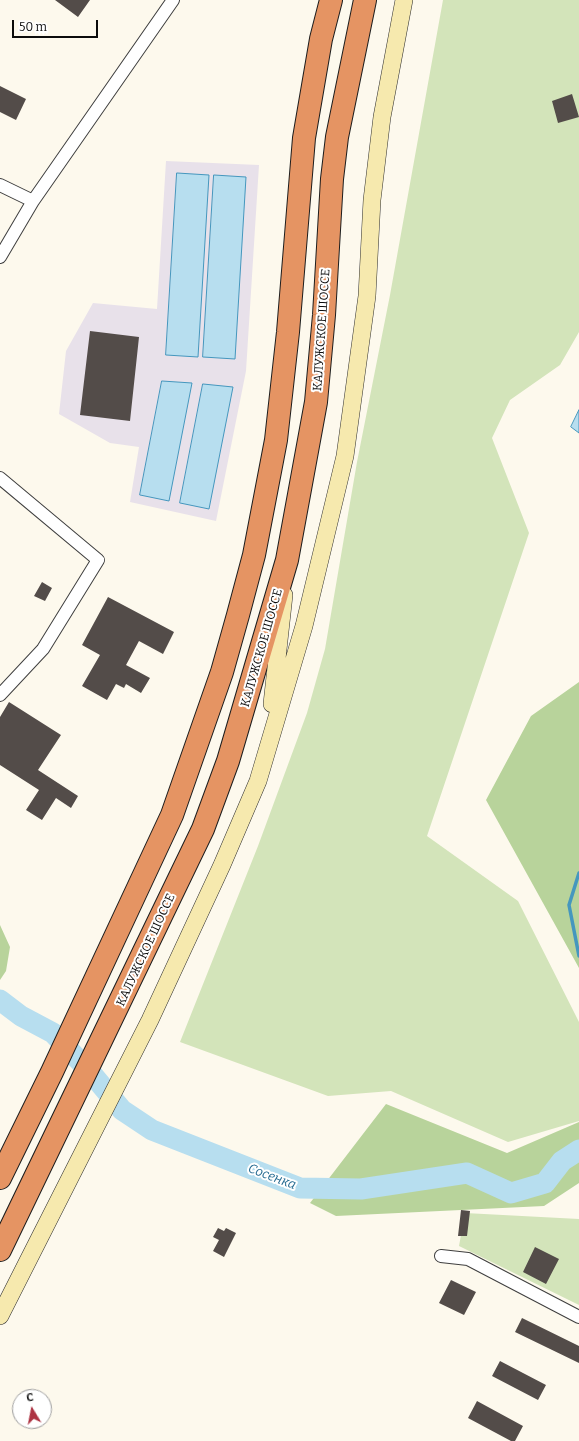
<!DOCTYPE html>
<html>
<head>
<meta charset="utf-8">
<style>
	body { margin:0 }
	#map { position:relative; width:579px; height:1441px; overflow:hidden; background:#fdf9ed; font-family:Bitter,serif }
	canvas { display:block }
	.north { position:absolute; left:12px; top:1389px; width:40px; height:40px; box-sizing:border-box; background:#fff; border:1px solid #9e9e9e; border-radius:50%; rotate:350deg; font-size:11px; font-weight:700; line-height:16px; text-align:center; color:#0c0c0c }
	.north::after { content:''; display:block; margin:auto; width:14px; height:18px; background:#ad3342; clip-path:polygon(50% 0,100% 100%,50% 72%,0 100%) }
	.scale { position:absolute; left:12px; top:20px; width:86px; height:18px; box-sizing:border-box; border:2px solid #0c0c0c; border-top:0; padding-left:5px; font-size:12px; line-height:14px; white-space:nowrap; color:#0c0c0c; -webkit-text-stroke:3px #fff; paint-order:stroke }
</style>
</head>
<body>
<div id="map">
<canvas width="579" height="1441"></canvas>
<div class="north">С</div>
<div class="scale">50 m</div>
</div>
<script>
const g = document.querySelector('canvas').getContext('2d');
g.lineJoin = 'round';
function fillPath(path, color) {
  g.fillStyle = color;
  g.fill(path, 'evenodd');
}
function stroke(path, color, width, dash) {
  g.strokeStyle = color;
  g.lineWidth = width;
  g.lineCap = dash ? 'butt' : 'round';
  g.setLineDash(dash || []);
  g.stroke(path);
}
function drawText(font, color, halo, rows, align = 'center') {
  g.font = font + ' Bitter,serif';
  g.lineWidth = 4;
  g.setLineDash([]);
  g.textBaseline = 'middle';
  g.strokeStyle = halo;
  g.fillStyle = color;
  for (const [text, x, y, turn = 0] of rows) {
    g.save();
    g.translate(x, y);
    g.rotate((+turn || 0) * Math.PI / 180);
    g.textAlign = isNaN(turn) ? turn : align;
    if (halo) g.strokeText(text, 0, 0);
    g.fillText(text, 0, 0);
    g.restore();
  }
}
fillPath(new Path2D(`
	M166,161L259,165L246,371L216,521L130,502L139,447L110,443L59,414L66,351L93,303L157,309Z`), '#e8e1ea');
fillPath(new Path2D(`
	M443,0H579V332L560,365L510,400L492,438L529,533L427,836L518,901L579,1022V1121L508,1142L391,1091L328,1096L180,1042L258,846L307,713L325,649L357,462L390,295Z
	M465,1213L579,1219V1305L459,1246Z`), '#d3e4ba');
fillPath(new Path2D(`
	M579,682V968L486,800L531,716Z
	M0,925L10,947L6,971L0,980Z
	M386,1104L507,1153L579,1122V1183L544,1206L336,1216L310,1203Z`), '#b8d39b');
const water = new Path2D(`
	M177,173L209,175L198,357L166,355Z
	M214,175L246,177L235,359L203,357Z
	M162,381L192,383L169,501L140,495Z
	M203,384L233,387L209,509L180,503Z
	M579,410V433L571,427Z`);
fillPath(water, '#b7deef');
stroke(water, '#4597be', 1);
stroke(new Path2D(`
	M579,873L569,905L579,956`), '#4597be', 3.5);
stroke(new Path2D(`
	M0,1000L21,1016L53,1033L92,1074L122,1110L152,1130L300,1188L361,1189L467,1173L511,1193L545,1183L562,1161L579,1150`), '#b7deef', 21);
fillPath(new Path2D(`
	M55,0H90L78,17Z
	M0,86L26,99L16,120L0,112Z
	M572,94L579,117L558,123L552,101Z
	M90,331L139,337L130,421L80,415Z
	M42,582L52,588L45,601L34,596Z
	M108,597L174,632L163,654L139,641L126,665L150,678L141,693L126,684L124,688L116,684L107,700L82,686L100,655L82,645Z
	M9,702L61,735L38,770L78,796L71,808L56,798L42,820L26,810L39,790L0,765V717Z
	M461,1210L470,1211L467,1236H458Z
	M218,1228L224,1231L226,1228L236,1233L224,1257L213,1251L219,1240L213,1237Z
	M535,1247L559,1259L546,1284L523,1272Z
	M451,1280L476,1292L464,1315L439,1303Z
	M522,1318L579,1346V1363L515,1332Z
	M500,1361L546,1385L538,1400L492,1376Z
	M477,1401L523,1426L515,1441H511L468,1418Z`), '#534c49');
const street = new Path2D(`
	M0,185L33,201
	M0,257L33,201L173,0
	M0,478L98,560L43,649L0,695
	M441,1256L468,1259L579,1317`);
const secondary = new Path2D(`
	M272,704L284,595
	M0,1316L150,1020L222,865L258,781L304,626L345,456L367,296L372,200L382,117L404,0`);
const highway = new Path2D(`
	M0,1178L52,1072L172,815L222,672L238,615L254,555L276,440L288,332L304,138L321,39L331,0
	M0,1250L203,829L228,761L287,560L316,402L324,315L332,179L337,137L365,0`);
stroke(street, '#3f3f3f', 14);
stroke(secondary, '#2e2e2e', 18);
stroke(highway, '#1d1d1d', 24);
stroke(street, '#fff', 12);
stroke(secondary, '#f6e9ae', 17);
stroke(highway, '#e59463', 22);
drawText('12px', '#0c0c0c', '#fff', [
	["КАЛУЖСКОЕ ШОССЕ",322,330,-86],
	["КАЛУЖСКОЕ ШОССЕ",262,648,-74],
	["КАЛУЖСКОЕ ШОССЕ",146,950,-65]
]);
drawText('italic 13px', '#236990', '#fff', [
	["Сосенка",272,1177,21]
]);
</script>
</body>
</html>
